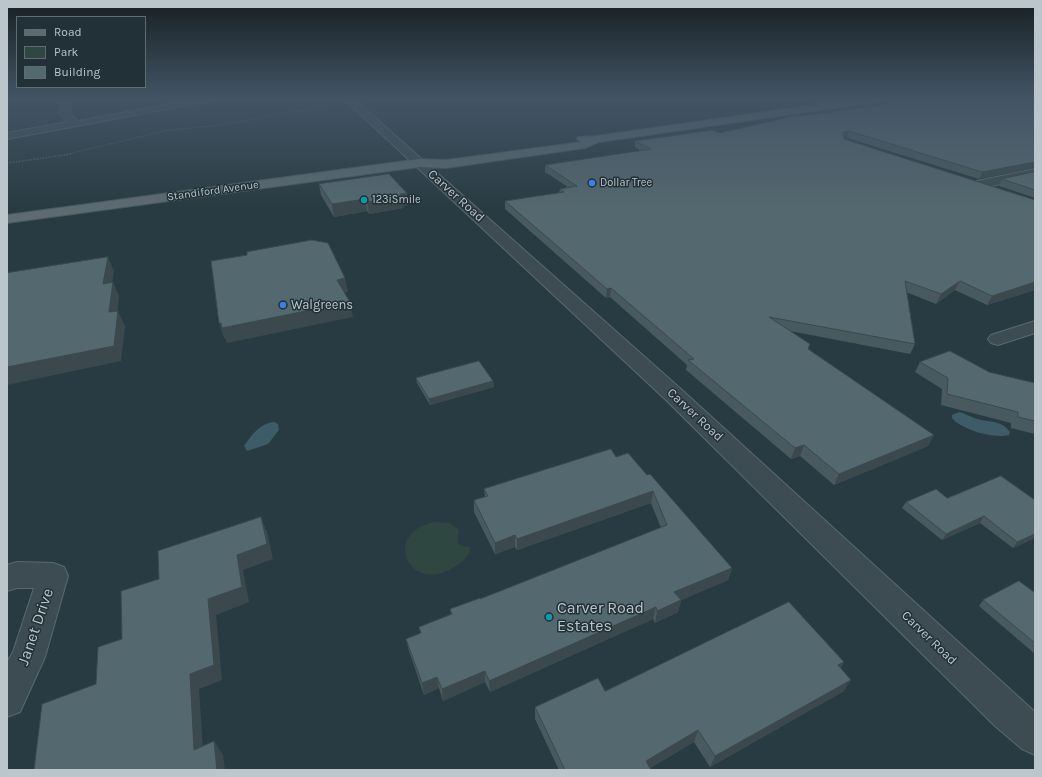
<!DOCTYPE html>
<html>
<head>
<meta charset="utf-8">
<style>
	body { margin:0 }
	#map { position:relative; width:1042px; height:777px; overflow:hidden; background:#293b42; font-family:Karla,sans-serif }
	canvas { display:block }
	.frame { position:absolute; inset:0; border:8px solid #bac6cc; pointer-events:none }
	.legend { position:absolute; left:16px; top:16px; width:130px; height:72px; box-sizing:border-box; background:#223137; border:1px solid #5f6d73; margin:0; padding:5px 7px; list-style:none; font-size:12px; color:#bac6cc }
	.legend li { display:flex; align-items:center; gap:8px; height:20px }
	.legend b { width:20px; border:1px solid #5f6d73 }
</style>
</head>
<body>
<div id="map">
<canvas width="1042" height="777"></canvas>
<div class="frame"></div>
<ul class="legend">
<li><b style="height:5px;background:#5c6b72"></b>Road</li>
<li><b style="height:11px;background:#2e4741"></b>Park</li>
<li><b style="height:11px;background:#54686f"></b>Building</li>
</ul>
</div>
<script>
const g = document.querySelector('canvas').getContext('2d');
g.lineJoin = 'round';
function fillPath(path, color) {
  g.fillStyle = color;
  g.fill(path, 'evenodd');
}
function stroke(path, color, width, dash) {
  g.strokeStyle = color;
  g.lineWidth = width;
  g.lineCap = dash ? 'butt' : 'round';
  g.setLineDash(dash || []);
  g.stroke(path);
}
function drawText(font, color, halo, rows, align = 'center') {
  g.font = font + ' Karla,sans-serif';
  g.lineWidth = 3;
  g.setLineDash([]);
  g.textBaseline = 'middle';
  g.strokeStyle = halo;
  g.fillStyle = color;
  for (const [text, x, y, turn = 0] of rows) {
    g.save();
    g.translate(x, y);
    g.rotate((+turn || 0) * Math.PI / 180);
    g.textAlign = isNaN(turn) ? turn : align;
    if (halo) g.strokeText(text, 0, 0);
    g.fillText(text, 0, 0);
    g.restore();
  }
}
fillPath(new Path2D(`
	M435,522L450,523L459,530C457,541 455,547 470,547C470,556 463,562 456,566C408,598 381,531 435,522Z`), '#2e4741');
fillPath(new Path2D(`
	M959,412C964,413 969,416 974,418C987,423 1001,419 1010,432L1009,435C994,439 962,430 952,418V415Z
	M274,422L278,424L279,430L268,444L247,451L244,446C251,436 260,423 274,422Z`), '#3e5b68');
const minor = new Path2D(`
	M62,99H71L70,114L78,121L199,99H221L7,139V133L67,122L60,114Z
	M344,99H354L682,390L1035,712V755L1022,749L995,726L666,400Z
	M1035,169V177L977,189L971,185L977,181Z
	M1035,321V333L998,345L991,343L988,339L991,335Z
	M17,562L53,563L64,567L68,576L45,657L20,712L7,717V662L13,652L34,588H17L7,591V565Z`);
const major = new Path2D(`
	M856,99H882L878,102L599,142L585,148L446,168L419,167L7,223V215L419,159L446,160L582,142L577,139L578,137L596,136Z`);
stroke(minor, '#5b696f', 2);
stroke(major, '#4a585e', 2);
stroke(new Path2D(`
	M64,155L164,131L228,124L291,112L332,108`), '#4d645f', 1, [1.5, 1.5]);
stroke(new Path2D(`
	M7,163L72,154`), '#4d645f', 1.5, [1.5, 1.5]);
fillPath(minor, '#3d4c52');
fillPath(major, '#5c6b72');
fillPath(new Path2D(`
	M1035,99L979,179L847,138H844V139L1035,200V290L987,305L955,290L936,304L906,292L915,344L910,354L790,331L808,349L928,446L834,485L800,456L791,459L686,370L687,365L610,297L606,298L505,209V201L559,193L560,189L568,187L545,172V165L641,151L635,147V141L720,133Z
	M1035,172V198L999,186L1002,179Z
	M319,184L408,205L403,206V208L369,214L367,211L334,217L321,195Z
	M920,362L1035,383V434L1011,428V423L941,405L942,389L915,372Z
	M416,378L493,381L494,387L430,405L417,383Z
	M616,457L647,475L732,568L728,580L681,600L678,612L655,623L653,619L490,692L485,682L443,701L439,688L424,695L409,651L406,639L420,633L419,627L451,614L450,609L480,599L661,528L651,503L517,550L515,547L495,554L474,512V500L485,497L484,489Z
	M947,498L1035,500V538L1013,548L980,523L942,540L902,508L906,502Z
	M1035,591V654L979,606L983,600Z
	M841,668L844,691L710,767L694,742L650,768L651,770H559L535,719V707L605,691Z`), '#48595f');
fillPath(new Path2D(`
	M849,131L847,138L843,139V135L844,132Z
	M1035,162V168L979,179L982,172Z
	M407,193L408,205L403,206V208L369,214L367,202L400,194Z
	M365,199L367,211L334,217L332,204Z
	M108,257L114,271L110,298L103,284Z
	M345,278L348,292L340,294L337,280Z
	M960,281L955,290L936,304L941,294Z
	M113,282L119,296L116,327L109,312Z
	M1035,282V290L987,305L992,296Z
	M611,288L610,297L606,298L607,289Z
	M350,302L353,317L227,343L225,338H224L219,323Z
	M118,311L125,326L121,361L7,385V367Z
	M493,381L494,387L430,405L429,399Z
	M934,435L928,446L834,485L839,474Z
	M804,445L800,456L791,459L795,448Z
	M653,491L651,503L517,550V539Z
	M984,516L980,523L942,540L946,534Z
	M261,517L267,532L273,559L243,570L249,602L216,615L222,680L199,689L204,764L194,750L190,674L208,599Z
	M1035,534V538L1013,548L1017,542Z
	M515,535V547L495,554V543Z
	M732,568L728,580L672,604L674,592Z
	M681,600L678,612L655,623L657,611Z
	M656,607L653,619L490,692L489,681Z
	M844,662L838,674V665Z
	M485,671V682L443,701L442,689Z
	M437,677L439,688L424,695L422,683Z
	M851,680L844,691L710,767L715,756Z
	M698,730L694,742L646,770V761Z
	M214,741L223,755L225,770H217Z`), '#3b494e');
const building = new Path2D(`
	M921,99H1035V162L982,172L849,131L844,132L843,135L844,139L1035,200V282L992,296L960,281L941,294L905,281L915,344L769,317L810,344L808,349L934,435L839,474L804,445L795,448L688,360L694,359L611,288L607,289L505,201L564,192L560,189L577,186L545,165L651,149L635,141L712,130L720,133L793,116L816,114Z
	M1035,172V190L1002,179Z
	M389,174L407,193L400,194L402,196L367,202L365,199L332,204L319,184Z
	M312,240L328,243L345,278L337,280L350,302L222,328L221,323H219L211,261L247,255V252Z
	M108,257L103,284L113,282L109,312L118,311L114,346L7,367V273Z
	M950,351L989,372L1035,383V421L1018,417V412L947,394L948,378L920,362Z
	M479,361L493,381L429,399L416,378Z
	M611,449L616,457L628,453L647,475L650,474L732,568L674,592L681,600L657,611L656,607L489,681L485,671L442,689L437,677L422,683L406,639L421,633L419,627L452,614L450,609L480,598V599L667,525L653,491L517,539L515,535L495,543L474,500L488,496L484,489Z
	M1001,476L1035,500V534L1017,542L984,516L946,534L906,502L936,489L947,498Z
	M261,517L267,544L237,555L242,587L208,599L214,665L190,674L194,750L214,741L217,770H34L42,704L96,684L98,647L122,639L121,591L159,579L158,551Z
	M1019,581L1034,592L1035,591V643L983,600Z
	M789,602L844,662L838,665L851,680L715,756L698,730L646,761L651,770H565L535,707L598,678L605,691Z`);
fillPath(building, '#54686f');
stroke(building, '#3b494e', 1);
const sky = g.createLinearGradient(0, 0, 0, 208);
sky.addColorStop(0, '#172024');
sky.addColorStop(0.48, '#435565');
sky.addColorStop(1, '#43556500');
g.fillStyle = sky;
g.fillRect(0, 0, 1042, 208);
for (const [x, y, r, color] of [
	[592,183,4,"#3f7fe0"],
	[364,200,4,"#0f9aa8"],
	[283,305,4,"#3f7fe0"],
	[549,617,4,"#0f9aa8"]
]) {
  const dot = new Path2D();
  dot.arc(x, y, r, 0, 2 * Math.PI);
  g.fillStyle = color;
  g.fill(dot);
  stroke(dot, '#223137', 1.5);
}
drawText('11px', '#bac6cc', '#223137', [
	["Dollar Tree",600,183],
	["123iSmile",372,200]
], 'left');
drawText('11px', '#bac6cc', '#223137', [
	["Standiford Avenue",213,191,-8]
]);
drawText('13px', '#bac6cc', '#223137', [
	["Carver Road",456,196,42],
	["Carver Road",695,415,43],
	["Carver Road",929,638,44]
]);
drawText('13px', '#bac6cc', '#223137', [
	["Walgreens",291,305]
], 'left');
drawText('16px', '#bac6cc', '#223137', [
	["Carver Road",557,608],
	["Estates",557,626]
], 'left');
drawText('16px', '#bac6cc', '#223137', [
	["Janet Drive",36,627,-71]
]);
</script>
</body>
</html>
